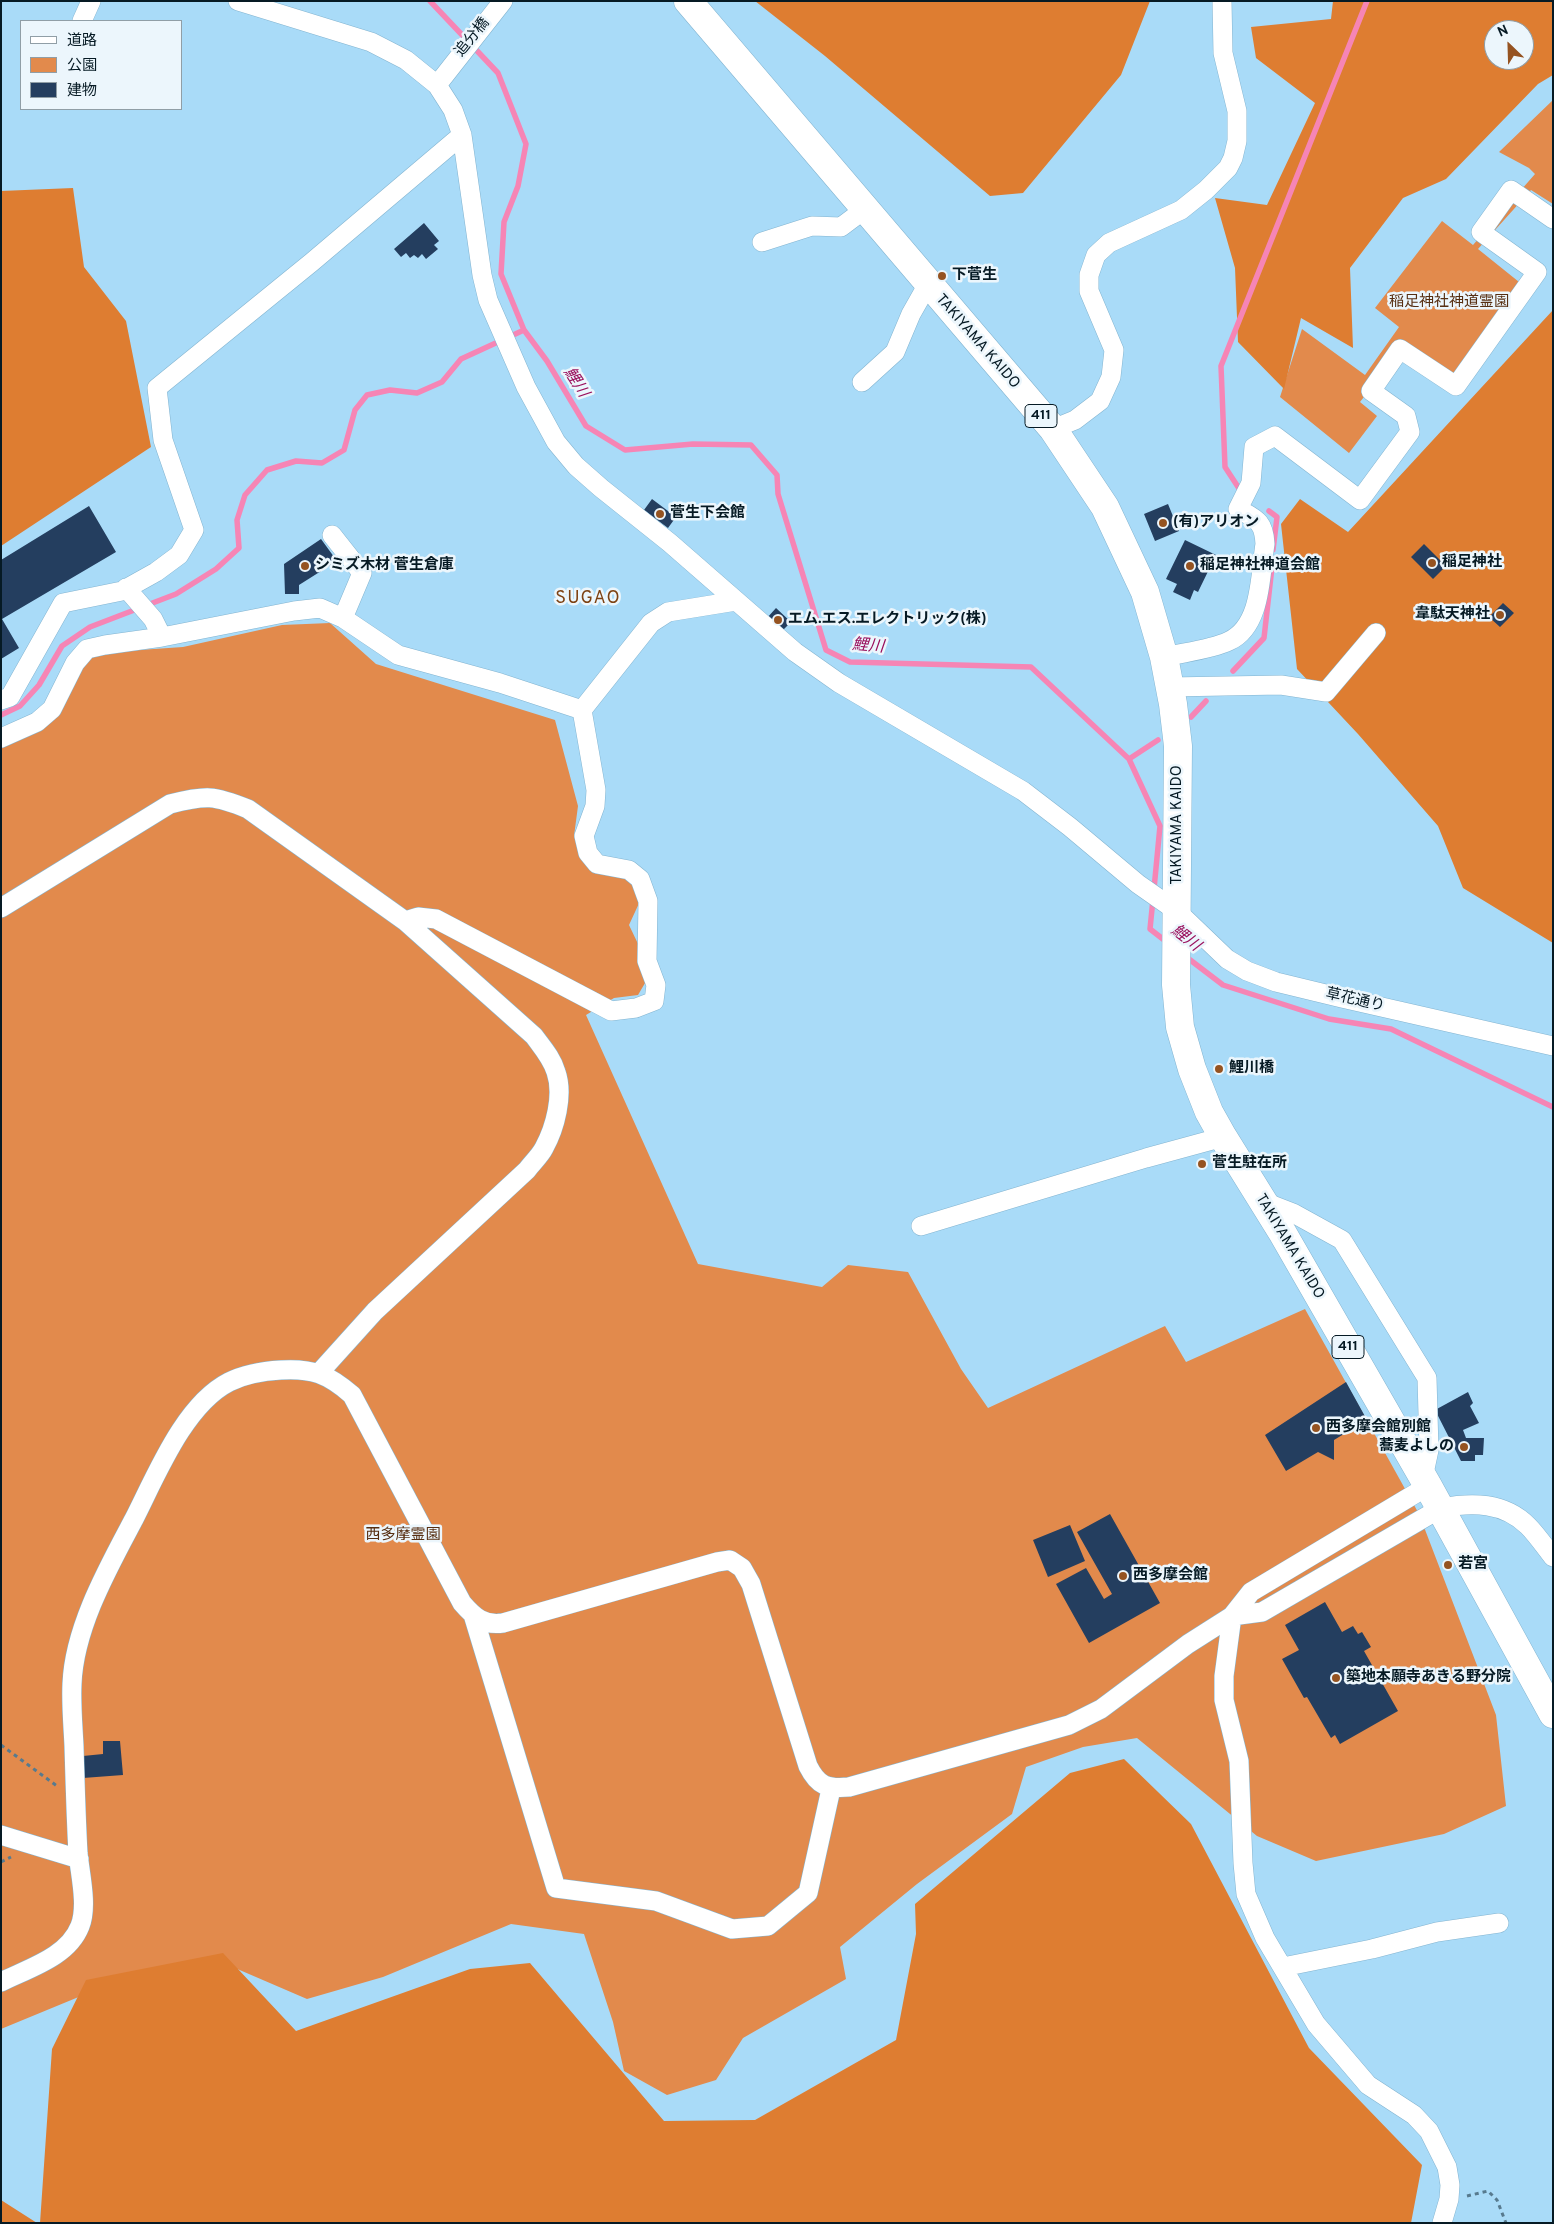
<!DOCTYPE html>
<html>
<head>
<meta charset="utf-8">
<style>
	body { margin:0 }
	#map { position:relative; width:1554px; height:2224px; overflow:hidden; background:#a9dbf8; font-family:Overpass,"Noto Sans JP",sans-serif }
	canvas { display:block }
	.frame { position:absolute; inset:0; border:2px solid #061a24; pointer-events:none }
	.legend { position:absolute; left:20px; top:20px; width:162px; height:90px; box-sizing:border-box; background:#ecf6fc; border:1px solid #909ea6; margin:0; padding:6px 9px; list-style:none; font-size:15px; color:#061a24 }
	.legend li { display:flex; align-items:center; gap:10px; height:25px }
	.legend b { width:25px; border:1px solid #909ea6 }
	.north { position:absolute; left:1484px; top:20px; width:50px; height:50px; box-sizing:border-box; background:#ecf6fc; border:1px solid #909ea6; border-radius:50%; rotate:336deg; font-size:14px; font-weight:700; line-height:20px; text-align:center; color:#061a24 }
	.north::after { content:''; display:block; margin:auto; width:18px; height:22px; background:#955321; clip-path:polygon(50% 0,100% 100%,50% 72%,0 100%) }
</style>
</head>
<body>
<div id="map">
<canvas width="1554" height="2224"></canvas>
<div class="frame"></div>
<ul class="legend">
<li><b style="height:6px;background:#fff"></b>道路</li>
<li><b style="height:14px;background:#e28a4c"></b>公園</li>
<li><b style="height:14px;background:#243e5f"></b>建物</li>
</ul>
<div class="north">N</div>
</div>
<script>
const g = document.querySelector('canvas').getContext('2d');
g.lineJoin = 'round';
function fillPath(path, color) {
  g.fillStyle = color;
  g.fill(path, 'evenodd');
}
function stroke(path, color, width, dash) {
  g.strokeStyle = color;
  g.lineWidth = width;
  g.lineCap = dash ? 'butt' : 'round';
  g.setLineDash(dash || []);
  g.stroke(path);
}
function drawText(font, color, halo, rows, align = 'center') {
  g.font = font + ' Overpass,"Noto Sans JP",sans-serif';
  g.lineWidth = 5;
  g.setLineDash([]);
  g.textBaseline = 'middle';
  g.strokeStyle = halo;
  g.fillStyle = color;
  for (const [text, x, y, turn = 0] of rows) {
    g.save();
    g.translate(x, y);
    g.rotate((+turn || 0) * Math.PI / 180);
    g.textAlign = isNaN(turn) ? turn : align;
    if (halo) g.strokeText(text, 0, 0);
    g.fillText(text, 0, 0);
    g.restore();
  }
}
fillPath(new Path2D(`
	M1553,100V204L1531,190L1478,249L1529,290L1461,380L1404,345L1360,402L1377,416L1349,453L1280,397L1302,329L1365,375L1399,327L1375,308L1442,221L1473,245L1535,174L1529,168L1499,152Z
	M330,623L376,664L555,720L578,806L574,836L595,868L626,873L641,899L629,925L640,948L648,978L638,995L614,998L586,1015L698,1264L822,1287L848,1265L908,1272L961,1369L988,1408L1165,1326L1186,1362L1305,1309L1419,1514L1496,1715L1506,1806L1444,1834L1316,1861L1257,1836L1137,1738L1083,1747L1026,1767L1012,1814L917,1884L840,1947L846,1979L743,2038L716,2080L667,2095L624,2071L613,2022L584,1934L511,1924L383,1977L307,1999L235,1968L81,1996L1,2029V729L38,713L77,660L96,653L183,647L282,625Z`), '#e28a4c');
fillPath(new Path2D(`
	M755,1H1150L1121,75L1023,193L990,196L825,56Z
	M1333,1H1553V75L1538,84L1446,179L1403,198L1350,268L1353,348L1301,318L1284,389L1238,342L1235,268L1215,198L1267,205L1315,103L1256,58L1251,27L1331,19ZM1494,30H1524V60H1494Z
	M73,188L84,267L126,321L151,447L1,546V191Z
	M1553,310V943L1463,888L1438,826L1358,734L1297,669L1281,524L1300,499L1348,532Z
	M1124,1759L1191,1824L1309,2048L1422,2165L1411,2223H40L52,2049L86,1980L223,1953L296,2031L470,1969L530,1963L664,2121L755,2120L896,2040L916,1934L915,1904L1070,1773Z
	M1,2200L37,2223H1Z`), '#de7d31');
stroke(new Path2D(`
	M430,1L498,73L526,144L518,186L504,222L501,274L524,330L547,361L586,426L625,450L693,444L751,445L777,475L778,494L826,650L850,662L1031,667L1129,759L1160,826L1154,889
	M1242,493L1225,467L1221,366L1367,1
	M1269,511L1277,517L1273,550
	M1233,671L1264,638L1272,567
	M1,715L20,706L39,685L62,646L90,627L176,594L216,569L239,548L237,520L245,495L267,470L296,461L322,463L344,450L355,410L367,395L390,390L417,393L442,382L461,359L524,330
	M1191,717L1206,701
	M1129,759L1158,740
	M1153,899L1150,929L1168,943
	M1185,956L1223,985L1329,1019L1391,1029L1553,1107`), '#f685b5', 5.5);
fillPath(new Path2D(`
	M424,223L439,241L434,245L438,249L426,259L422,254L418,258L414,255L410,258L406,253L401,257L394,249Z
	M652,499L676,517L668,528L644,510Z
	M1168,504L1179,531L1155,541L1144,514Z
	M89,506L116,552L2,619L19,648L1,659V560Z
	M321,539L337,561L299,585V594H285L284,564Z
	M1185,540L1216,555L1198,592L1194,590L1190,600L1173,592L1177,584L1166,579Z
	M1424,544L1446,566L1433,579L1411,557Z
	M1503,603L1514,613L1500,627L1489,617Z
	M776,608L791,622L782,631L767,618Z
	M1346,1382L1367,1420L1334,1440V1460L1318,1452L1286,1471L1265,1435Z
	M1468,1392L1473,1403L1470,1406L1479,1423L1463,1430L1466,1438H1484L1483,1455H1475V1461H1461L1435,1410Z
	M1110,1514L1160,1603L1089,1643L1056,1584L1086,1568L1104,1599L1112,1594L1077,1532Z
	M1070,1525L1085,1561L1048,1577L1033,1540Z
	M1325,1602L1342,1632L1353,1626L1358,1634L1362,1632L1371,1647L1364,1651L1398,1711L1340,1744L1335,1735L1331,1738L1307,1697L1304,1698L1282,1659L1299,1650L1285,1625Z
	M103,1741H120L123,1775L83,1778V1756L103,1754Z`), '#243e5f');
const minor = new Path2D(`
	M238,1L371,42L406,60L437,85L453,110L462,135L482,275L488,300L526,387L556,442L576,466L601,488L670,543L795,652L839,683L1023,791L1070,827L1138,884L1178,912L1227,959L1247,971L1276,982L1342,998L1553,1046
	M82,21L91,1
	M437,85L503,1
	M762,242L812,226L841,227L865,209
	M862,382L895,352L911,314L928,284
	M1053,429L1075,420L1100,401L1111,377L1114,350L1089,291V275L1096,255L1109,243L1181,210L1206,190L1228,168L1233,158L1237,141V111L1223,53L1222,1
	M332,535L362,573L343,618
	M126,588L153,619L162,637
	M1164,657C1185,652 1210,650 1229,641C1262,626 1260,574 1265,544C1264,521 1256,519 1238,509L1251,483L1254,447L1275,436L1360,500L1410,432L1406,416L1371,391L1400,349L1456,386L1537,272L1481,232L1511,190L1553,219
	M1170,687L1281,685L1326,692L1376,633
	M1,700L10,697L63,603L122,591L156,572L179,555L194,530L163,440L157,388L312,262L462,135
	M1,738L37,722L52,709L75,663L87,649L105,645L162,637L294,611L320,608L343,618L398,655L500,683L582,710L651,623L668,612L736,601
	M1,908L170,804C206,795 214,795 248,809L405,921L534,1036C542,1047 552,1058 556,1072C564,1095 555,1128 544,1148C540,1156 532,1163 527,1170L375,1311L319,1373
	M405,921L418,917L436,919L611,1011L636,1008L654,1001L656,985L647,961L648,901L640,879L629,870L597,864L588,853L584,836L595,806L596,790L582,710
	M1262,1201L1293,1213L1342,1240L1427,1378L1429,1450L1423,1478
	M921,1226L1146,1158L1223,1137
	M1232,1616L1224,1676V1700L1239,1761L1243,1863L1246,1894L1265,1938L1316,2024L1368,2085L1414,2115L1429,2131L1447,2167L1450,2185L1449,2199L1442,2223
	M1232,1616L1262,1612L1441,1508C1472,1502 1504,1502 1528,1526C1537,1535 1545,1547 1553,1557
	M474,1618L556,1888L656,1901L732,1929L768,1926L808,1893L831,1789
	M1,1835L79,1859
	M1283,1967L1372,1949L1437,1932L1499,1923
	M1,1982C29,1968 68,1957 80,1926C88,1906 80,1874 78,1853C76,1817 75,1781 74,1746C73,1725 71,1704 72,1684C74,1628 108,1568 134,1519C156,1476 184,1405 229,1382C245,1374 263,1371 281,1370C312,1368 328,1374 352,1395L462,1603C474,1617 484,1626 503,1623L717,1562L730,1560L742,1568L751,1584L808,1766C818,1786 827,1789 849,1787L1069,1725L1101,1709L1188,1644L1232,1616L1251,1592L1428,1486`);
const highway = new Path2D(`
	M688,1L1053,429L1105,507L1145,592L1164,657L1173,704L1178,746L1176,985L1180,1027L1192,1069L1209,1112L1223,1137L1282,1232L1428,1486L1553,1714`);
stroke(minor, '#83b4d0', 20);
stroke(highway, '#83b4d0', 29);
stroke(new Path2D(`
	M1,1745L57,1786
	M1,1862L11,1857
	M1467,2196L1488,2191L1497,2200L1506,2223`), '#577a8e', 3, [4, 4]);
stroke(minor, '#fff', 19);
stroke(highway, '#fff', 28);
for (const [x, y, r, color] of [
	[942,276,5,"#955321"],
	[660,514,5,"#955321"],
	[1163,523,5,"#955321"],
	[1432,563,5,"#955321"],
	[305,566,5,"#955321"],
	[1190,566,5,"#955321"],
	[1500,615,5,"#955321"],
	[778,620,5,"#955321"],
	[1219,1069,5,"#955321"],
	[1202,1164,5,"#955321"],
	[1316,1428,5,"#955321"],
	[1464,1447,5,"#955321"],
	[1448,1565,5,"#955321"],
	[1123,1576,5,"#955321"],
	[1336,1678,5,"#955321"]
]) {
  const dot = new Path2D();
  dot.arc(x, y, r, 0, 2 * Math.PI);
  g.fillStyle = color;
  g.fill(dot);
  stroke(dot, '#ecf6fc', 2);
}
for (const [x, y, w] of [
	[1041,416,32],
	[1348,1347,32]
]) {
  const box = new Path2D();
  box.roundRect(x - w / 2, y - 11.5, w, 23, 4);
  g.fillStyle = '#ecf6fc';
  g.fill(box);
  stroke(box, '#061a24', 1);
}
drawText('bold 14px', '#061a24', null, [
	["411",1041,416],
	["411",1348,1347]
]);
drawText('15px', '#061a24', '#ecf6fc', [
	["追分橋",473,38,-51],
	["TAKIYAMA KAIDO",977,342,49],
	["TAKIYAMA KAIDO",1178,825,-90],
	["草花通り",1355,1001,13],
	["TAKIYAMA KAIDO",1289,1247,59]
]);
drawText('bold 15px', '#061a24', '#ecf6fc', [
	["下菅生",952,276],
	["菅生下会館",670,514],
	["(有)アリオン",1173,523],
	["稲足神社",1442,563],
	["シミズ木材 菅生倉庫",315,566],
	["稲足神社神道会館",1200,566],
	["韋駄天神社",1490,615,"right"],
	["エム.エス.エレクトリック(株)",788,620],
	["鯉川橋",1229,1069],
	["菅生駐在所",1212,1164],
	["西多摩会館別館",1326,1428],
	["蕎麦よしの",1454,1447,"right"],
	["若宮",1458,1565],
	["西多摩会館",1133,1576],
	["築地本願寺あきる野分院",1346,1678]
], 'left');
drawText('15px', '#572f12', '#ecf6fc', [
	["稲足神社神道霊園",1449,303],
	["西多摩霊園",403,1536]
]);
drawText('italic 16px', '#9a105d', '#ecf6fc', [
	["鯉川",575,383,57],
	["鯉川",868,647,5],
	["鯉川",1185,939,38]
]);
g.letterSpacing = '1px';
drawText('18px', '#7d4213', '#ecf6fc', [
	["SUGAO",588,599]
]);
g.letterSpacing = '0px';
</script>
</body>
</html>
